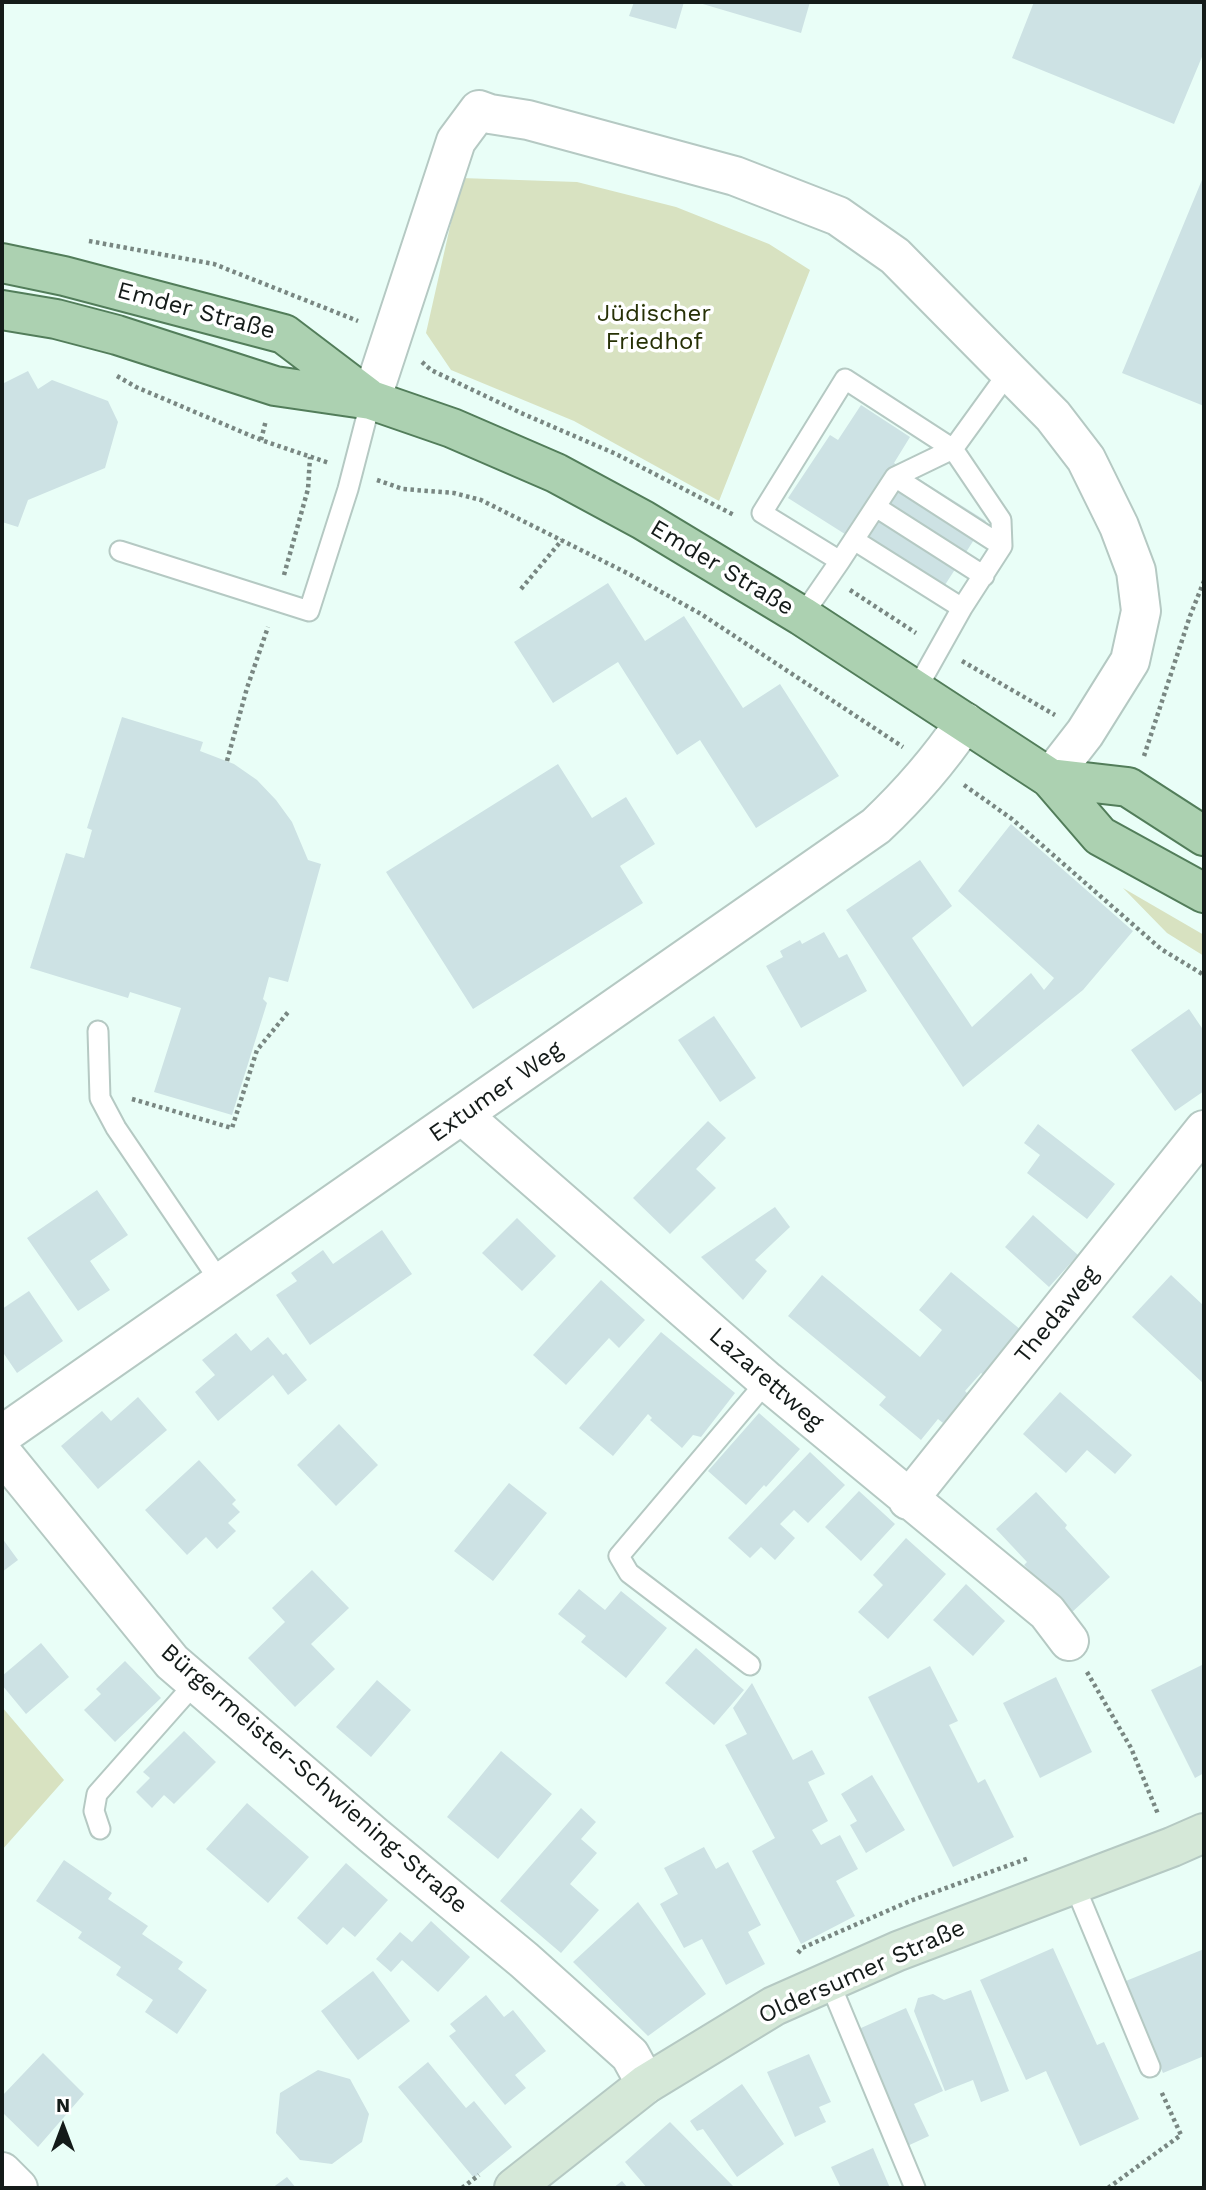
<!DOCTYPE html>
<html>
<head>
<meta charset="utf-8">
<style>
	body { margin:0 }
	#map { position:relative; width:1206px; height:2190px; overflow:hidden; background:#e9fef7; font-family:"Work Sans",sans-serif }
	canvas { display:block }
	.frame { position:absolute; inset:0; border:4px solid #141b19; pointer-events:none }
	.north { position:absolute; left:28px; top:2092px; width:70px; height:70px; -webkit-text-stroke:5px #fff; paint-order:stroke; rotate:0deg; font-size:19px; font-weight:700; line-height:28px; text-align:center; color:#141b19 }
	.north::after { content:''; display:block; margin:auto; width:24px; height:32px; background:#141b19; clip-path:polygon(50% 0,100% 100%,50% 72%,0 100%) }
</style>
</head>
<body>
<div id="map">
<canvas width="1206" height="2190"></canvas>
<div class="frame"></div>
<div class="north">N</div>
</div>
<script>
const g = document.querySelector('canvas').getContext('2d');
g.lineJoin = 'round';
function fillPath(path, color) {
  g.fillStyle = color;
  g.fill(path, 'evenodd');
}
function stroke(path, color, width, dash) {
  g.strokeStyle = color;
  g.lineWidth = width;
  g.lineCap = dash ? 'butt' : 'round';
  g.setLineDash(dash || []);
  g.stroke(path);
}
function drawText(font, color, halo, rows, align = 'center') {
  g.font = font + ' "Work Sans",sans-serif';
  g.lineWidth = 7;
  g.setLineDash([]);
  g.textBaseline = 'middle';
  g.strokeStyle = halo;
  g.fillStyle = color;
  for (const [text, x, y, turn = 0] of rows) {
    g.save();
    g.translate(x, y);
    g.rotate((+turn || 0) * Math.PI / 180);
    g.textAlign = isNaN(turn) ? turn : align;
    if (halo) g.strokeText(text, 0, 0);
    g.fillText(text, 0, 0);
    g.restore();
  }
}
fillPath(new Path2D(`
	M461,178L577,182L676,207L769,244L810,270L719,501L574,421L451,370L426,333Z
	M1123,888L1204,935V956L1167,933Z
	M2,1707L64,1780L2,1850Z`), '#d8e2c1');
fillPath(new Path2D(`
	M634,2H684L676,29L629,16Z
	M696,2H810L801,33Z
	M1034,2H1204V52L1174,124L1012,58Z
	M1204,175V406L1122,373Z
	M28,371L38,389L52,380L108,401L118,422L105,468L28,500L18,527L2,522V384Z
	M861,405L910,437L894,463L986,521L936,599L848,536L788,498L830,435L838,440Z
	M608,583L645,641L684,616L743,708L780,684L839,776L756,828L700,740L677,755L618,662L553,703L514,642Z
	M122,717L203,742L200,751L234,764L257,780L276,800L292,822L308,860L321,864L288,982L269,977L263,999L267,1003L232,1115L154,1092L181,1008L130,992L128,998L30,968L66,853L84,858L92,830L87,828Z
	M558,764L592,818L626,797L655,844L620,866L643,903L473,1009L386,872Z
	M1011,824L1133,931L1083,990L963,1087L846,910L920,860L952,906L912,938L972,1027L1031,973L1044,990L1054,978L958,891Z
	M824,932L839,958L847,954L867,991L801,1028L766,966L783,957L780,951L800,940L802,944Z
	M1189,1009L1204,1031V1091L1175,1111L1131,1050Z
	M714,1016L756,1078L720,1102L678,1040Z
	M708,1121L726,1138L696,1169L716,1188L670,1234L633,1198Z
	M1038,1124L1115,1184L1087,1219L1027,1173L1040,1155L1024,1143Z
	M97,1190L128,1235L90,1261L110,1290L78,1311L27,1238Z
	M775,1207L790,1227L755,1260L767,1271L743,1300L701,1257Z
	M1033,1215L1078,1255L1049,1287L1005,1247Z
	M517,1218L556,1256L522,1291L482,1253Z
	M382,1230L412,1274L310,1345L276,1295L297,1281L291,1273L323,1250L333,1264Z
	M951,1272L1021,1330L984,1375L981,1373L965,1391L968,1394L943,1423L938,1419L921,1440L879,1405L886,1397L788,1316L822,1275L920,1357L942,1330L919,1310Z
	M1171,1275L1204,1306V1384L1132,1317Z
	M601,1280L645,1320L619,1348L609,1338L566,1385L533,1355Z
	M29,1291L63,1341L17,1373L2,1351V1309Z
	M661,1332L735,1393L701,1437L693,1435L682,1448L650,1420L652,1418L648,1414L613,1456L579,1428Z
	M236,1333L251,1351L268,1337L283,1355L286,1353L307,1380L288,1395L273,1375L218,1421L195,1392L215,1375L202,1360Z
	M1060,1392L1132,1455L1115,1474L1087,1450L1066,1473L1023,1434Z
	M138,1397L167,1430L98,1489L61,1446L102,1411L111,1421Z
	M759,1413L800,1449L766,1487L764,1485L746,1505L708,1471Z
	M339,1424L378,1465L336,1506L297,1465Z
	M810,1452L845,1485L808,1523L794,1510L780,1524L795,1538L775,1560L761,1547L750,1558L728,1538Z
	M199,1460L236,1500L232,1504L240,1512L228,1523L236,1531L217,1549L206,1537L187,1555L145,1510Z
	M509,1483L547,1513L493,1581L454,1551Z
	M859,1491L895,1524L861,1561L825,1527Z
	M1036,1492L1067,1525L1065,1528L1110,1577L1070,1614L1024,1565L1027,1562L996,1529Z
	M2,1538L18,1560L2,1572Z
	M906,1538L946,1574L888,1639L858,1612L883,1585L873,1575Z
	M312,1570L349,1608L311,1644L335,1669L295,1707L248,1658L285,1622L272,1608Z
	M966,1584L1005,1621L973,1656L933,1620Z
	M579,1589L605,1610L621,1591L667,1628L626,1678L581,1642L586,1636L558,1614Z
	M41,1643L69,1677L26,1714L2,1685V1676Z
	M696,1648L744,1690L714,1725L665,1683Z
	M125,1661L161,1698L115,1742L84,1710L101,1694L96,1689Z
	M1204,1664V1773L1195,1778L1151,1690Z
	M930,1666L958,1721L949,1725L978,1783L985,1779L1014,1837L953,1867L868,1697Z
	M1056,1677L1092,1752L1040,1778L1003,1703Z
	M377,1680L411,1710L371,1757L336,1727Z
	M752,1683L793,1760L812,1750L825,1774L808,1782L828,1821L812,1830L821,1845L840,1835L858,1869L836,1881L855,1916L801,1944L752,1851L775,1838L725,1745L747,1734L733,1708Z
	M184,1731L216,1762L174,1804L164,1795L152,1808L136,1792L150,1778L143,1772Z
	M501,1751L552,1794L498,1859L447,1817Z
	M872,1775L905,1830L866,1853L850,1825L857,1821L841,1794Z
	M247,1803L309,1857L268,1903L206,1849Z
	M581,1808L596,1822L581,1839L597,1853L570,1884L599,1910L561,1953L500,1901Z
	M704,1847L716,1869L728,1862L761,1925L748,1932L765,1964L726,1985L702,1939L684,1948L660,1904L678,1894L664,1868Z
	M64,1860L112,1893L108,1899L148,1926L142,1934L183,1962L178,1969L207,1990L177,2034L145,2012L153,2000L116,1975L121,1967L78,1938L82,1932L36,1901Z
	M346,1863L388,1900L355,1937L343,1927L327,1945L297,1918Z
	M638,1902L706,1994L648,2036L573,1962Z
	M431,1921L470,1957L438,1992L402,1960L391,1972L376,1959L400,1932L412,1942Z
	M1053,1948L1097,2045L1104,2042L1139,2119L1080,2146L1046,2071L1026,2080L980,1980Z
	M1204,1949V2056L1163,2073L1121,1983Z
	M373,1971L410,2021L358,2060L321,2011Z
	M971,1990L1009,2091L981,2102L973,2080L945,2091L914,2011L918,1998L933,1994L944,2000Z
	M486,1995L504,2017L513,2010L546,2051L515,2075L526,2088L505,2105L449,2036L456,2031L450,2024Z
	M906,2008L943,2091L914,2104L929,2136L903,2148L852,2032Z
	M43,2053L84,2094L38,2147L2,2112V2096Z
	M809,2054L831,2102L819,2107L826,2122L795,2137L767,2072Z
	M428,2062L466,2108L474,2101L512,2147L474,2178L398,2087Z
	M318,2070L350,2079L369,2114L362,2142L332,2164L300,2160L276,2133L280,2093Z
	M742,2084L784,2144L737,2177L703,2129L697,2131L690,2121Z
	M670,2122L735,2188H647L625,2162Z
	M873,2148L890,2188H841L831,2167Z
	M287,2177L296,2188H272Z
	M622,2181L628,2188H613Z`), '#cde2e4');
const lane = new Path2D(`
	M895,477L1002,546
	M876,507L984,576
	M854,540L962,608
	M120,551L309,611L348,489L371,400
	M840,561L895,477L953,449L1008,373
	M802,616L840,561L762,513L845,379L953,449L1001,520L1002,546L962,608L916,690
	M98,1031L100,1098L116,1128L221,1283
	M750,1665L629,1573L619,1556L767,1381
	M100,1829L94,1811L97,1794L196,1682
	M1074,1884L1150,2067
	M829,1981L915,2188`);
const street = new Path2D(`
	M371,400L456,141L479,110L490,114L528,120L735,176L838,216L895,256L1053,416L1086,459L1119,526L1136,571L1141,611L1130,661L1085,733L1050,778
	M462,1115L767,1381L1047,1612L1069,1641
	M2,1435L876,826C911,793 938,762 965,722
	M2,1453L172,1662L373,1835L524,1960L630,2055L646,2084
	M908,1500L1204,1130
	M2,2172L18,2188`);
const secondary = new Path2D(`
	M514,2188L646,2084L774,2006L898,1951L1172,1847L1204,1833`);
const primary = new Path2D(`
	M2,263L64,276L284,334L367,397
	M2,310L56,319L117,335L275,386L371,400L452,428L556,473L643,520L802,616L1050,778L1100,836L1204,893
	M1050,778L1128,787L1204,836`);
stroke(lane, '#b5c9c3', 23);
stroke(street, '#b5c9c3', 42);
stroke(secondary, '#b5c9c3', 42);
stroke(primary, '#527d5a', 42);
stroke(new Path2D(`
	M89,241L214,264L358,321
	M422,362L431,370L521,413L616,454L734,515
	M117,376L136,387L261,440L329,463
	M261,440L266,420
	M377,480L403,489L454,493L481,500L629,574L701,614L903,747
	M284,575L308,489L310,457
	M521,589L562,540
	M850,590L916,633
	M962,661L1055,715
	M1144,756L1190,616L1204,581
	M227,761L247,688L268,627
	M964,785L1012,819L1161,949L1204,975
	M132,1099L232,1128L257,1050L289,1011
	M1087,1672L1131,1748L1158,1814
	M798,1953L802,1948L910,1901L1029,1858
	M462,2188L479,2175
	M1108,2188L1181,2135L1161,2091`), '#798782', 4.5, [3.5, 3.5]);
stroke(lane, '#fff', 19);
stroke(street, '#fff', 38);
stroke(secondary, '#d5e8d8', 38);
stroke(primary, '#acd1b1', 38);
drawText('24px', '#141b19', '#fff', [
	["Emder Straße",196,311,15],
	["Emder Straße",722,568,31],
	["Extumer Weg",496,1092,-35],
	["Thedaweg",1057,1315,-51],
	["Lazarettweg",766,1379,41],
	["Bürgermeister-Schwiening-Straße",314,1779,41],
	["Oldersumer Straße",862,1972,-24]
]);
drawText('24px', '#263005', '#fff', [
	["Jüdischer",654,314],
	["Friedhof",654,342]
]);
</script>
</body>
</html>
